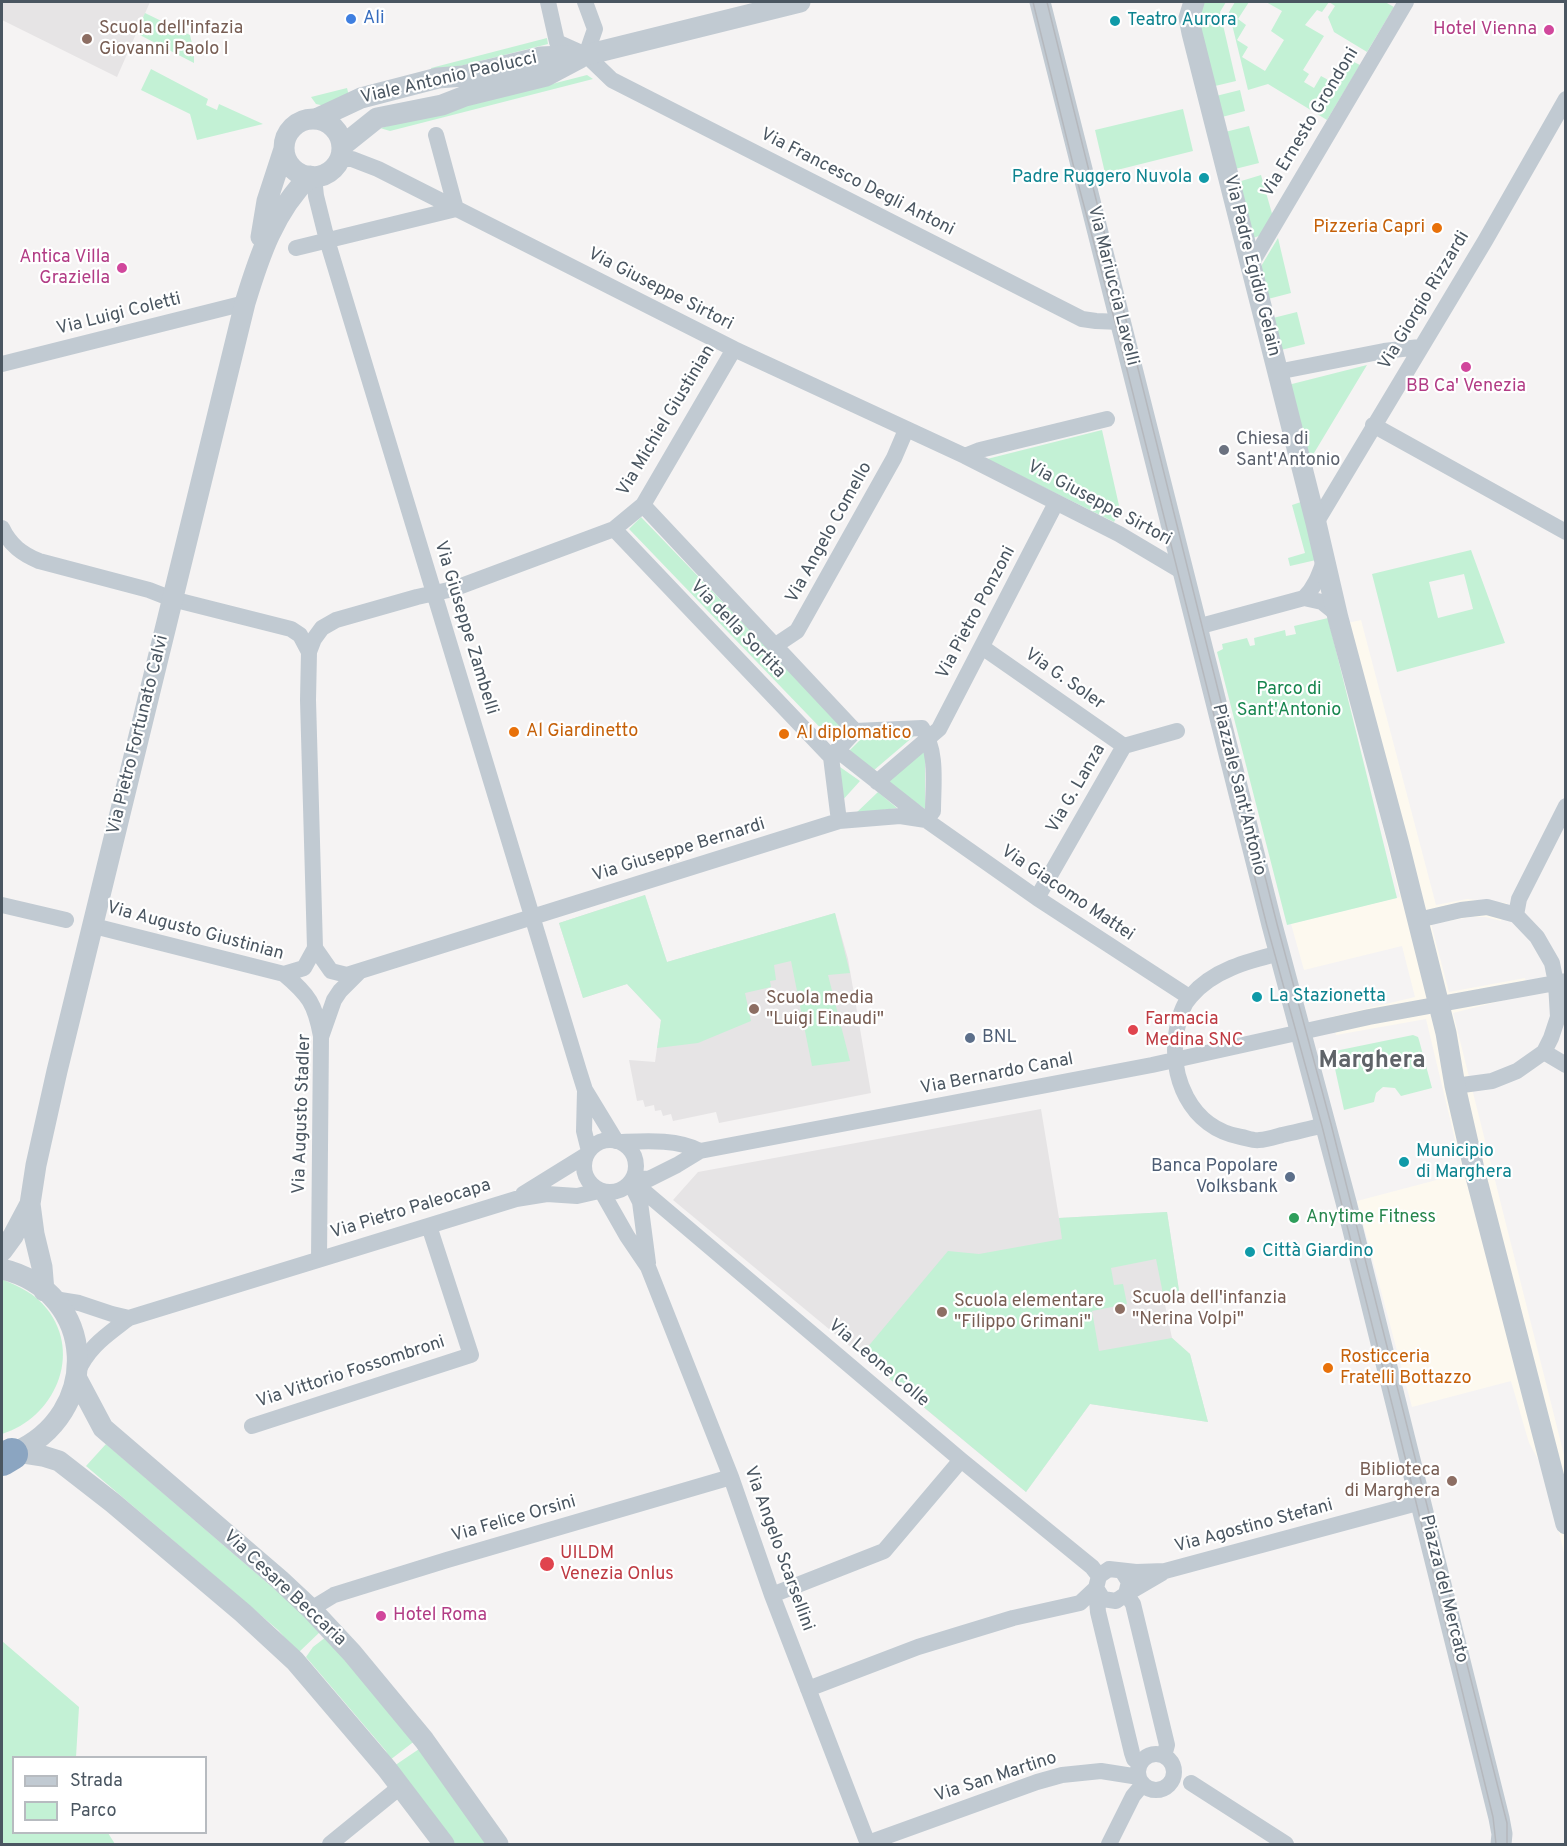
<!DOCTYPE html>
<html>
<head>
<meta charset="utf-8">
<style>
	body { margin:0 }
	#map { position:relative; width:1567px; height:1846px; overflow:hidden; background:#f5f3f3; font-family:Overpass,sans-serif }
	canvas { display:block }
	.frame { position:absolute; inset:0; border:3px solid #4a5661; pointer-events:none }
	.legend { position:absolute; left:12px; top:1756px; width:195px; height:78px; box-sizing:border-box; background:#fff; border:2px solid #b7bbc0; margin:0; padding:8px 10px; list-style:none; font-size:18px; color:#4a5661 }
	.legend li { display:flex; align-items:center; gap:12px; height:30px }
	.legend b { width:30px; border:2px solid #b7bbc0 }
</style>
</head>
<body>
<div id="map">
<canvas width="1567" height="1846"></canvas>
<div class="frame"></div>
<ul class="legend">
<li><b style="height:8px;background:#c1cad2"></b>Strada</li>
<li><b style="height:16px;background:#c3f1d5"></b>Parco</li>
</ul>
</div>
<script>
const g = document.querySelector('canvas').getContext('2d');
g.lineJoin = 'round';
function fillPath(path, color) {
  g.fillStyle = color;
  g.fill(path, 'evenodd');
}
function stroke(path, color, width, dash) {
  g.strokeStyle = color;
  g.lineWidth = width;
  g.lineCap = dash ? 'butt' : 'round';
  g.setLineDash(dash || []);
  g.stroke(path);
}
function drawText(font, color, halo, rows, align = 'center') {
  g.font = font + ' Overpass,sans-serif';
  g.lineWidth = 4.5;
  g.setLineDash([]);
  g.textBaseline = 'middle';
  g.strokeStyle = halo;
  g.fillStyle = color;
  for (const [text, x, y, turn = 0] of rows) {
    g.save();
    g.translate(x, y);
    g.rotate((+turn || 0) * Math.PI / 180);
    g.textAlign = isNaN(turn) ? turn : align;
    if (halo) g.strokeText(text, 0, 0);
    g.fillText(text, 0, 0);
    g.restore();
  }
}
fillPath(new Path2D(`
	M1361,620L1436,905L1467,899L1507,903L1501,921L1486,917H1471L1431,924L1449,992L1525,978L1528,994L1453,1013L1565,1459V1557L1544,1470L1529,1443L1511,1381L1412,1407L1357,1201L1463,1173L1426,1019L1336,1035L1331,1017L1415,997L1402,946L1304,970L1291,924L1400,897L1334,626Z`), '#fdf9ef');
fillPath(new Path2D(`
	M2,2H150L117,77L2,20Z
	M645,895L667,962L835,913L848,959L871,1093L719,1123L716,1112L673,1121L671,1114L663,1116L661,1110L655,1111L654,1105L645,1107L643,1100L637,1101L629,1060L655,1062L661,1020L627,984L583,998L559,923Z
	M1041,1109L1059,1218L1167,1212L1180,1297L1164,1300L1172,1338L1190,1354L1208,1422L1090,1404L1026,1492L673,1200L698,1172Z`), '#e6e4e5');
fillPath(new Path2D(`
	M1202,2H1226L1220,12L1236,81L1215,86L1197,13Z
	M1235,2H1249L1238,19L1246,25L1237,40L1248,47L1242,57L1265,71L1284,40L1271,31L1282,11L1266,2H1385L1394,7L1367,52L1334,32L1328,17L1335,6L1329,2L1322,12L1317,10L1305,25L1324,36L1303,70L1309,74L1304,82L1314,88L1321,76L1332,82L1346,58L1360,65L1327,120L1268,84L1248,90L1229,12Z
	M145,13L190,35L194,52V63L136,33Z
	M547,38L548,44L432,73L431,68Z
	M151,69L208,99L206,105L217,110L219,104L263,124L197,140L190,114L141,90Z
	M587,75L593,79L390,131L380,128Z
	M347,88L349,96L325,106L316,104L311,97Z
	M1240,90L1245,111L1222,117L1216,96Z
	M1183,109L1193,151L1105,173L1095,130Z
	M1249,126L1259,163L1235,169L1225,132Z
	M1261,175L1273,217L1259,236L1253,238L1238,182Z
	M1278,238L1291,293L1268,299L1260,268Z
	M1297,312L1305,344L1281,350L1273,318Z
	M1367,365L1308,463L1288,385Z
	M1102,430L1120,510L1114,522L987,459Z
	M1301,502L1316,560L1290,566L1288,558L1305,553L1292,505Z
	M641,517L845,729L833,741L629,529Z
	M1471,550L1505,643L1397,672L1372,574ZM1464,574L1473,609L1438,618L1429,582Z
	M1328,618L1397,898L1287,925L1217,652L1223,649L1222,644L1247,638L1250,646L1255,645L1254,638L1285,630L1286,636L1296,634L1294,626Z
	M864,736H914L873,771L848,752Z
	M925,750V809L888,782Z
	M840,767L860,781L841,802Z
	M878,792L897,808L855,814Z
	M645,895L667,962L835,913L850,973L828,975L850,1061L812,1066L791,961L774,965L776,980L770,981L771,987L745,993L751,1021L698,1043L657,1048L661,1020L627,984L583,998L559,923Z
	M1413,1035L1418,1037L1419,1040L1432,1088L1401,1096L1395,1088L1383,1087L1376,1093L1374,1102L1344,1110L1332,1055L1335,1051Z
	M1167,1212L1180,1297L1164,1299L1156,1259L1111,1268L1114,1285L1123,1284L1127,1304L1092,1311L1099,1351L1172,1338L1190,1354L1208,1422L1090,1404L1026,1492L861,1355L948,1251L979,1254L1062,1239L1059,1218Z
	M2,1279C19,1287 35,1293 47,1309C83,1355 54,1418 2,1434Z
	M106,1444L322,1630L298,1653L278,1630L86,1466Z
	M326,1637L416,1740L390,1760L386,1751L306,1657L313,1647Z
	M2,1641L79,1707L76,1757L14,1758V1832L108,1833L115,1844H2Z
	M422,1747L487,1844H453L394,1766Z`), '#c3f1d5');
stroke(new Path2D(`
	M548,2L557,42L586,55L612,80L1082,319L1096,321L1121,322
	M585,2L595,29L586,55
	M339,159H352L378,169L734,349L965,456L1119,534L1183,572
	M314,177L316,196L327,240L579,1071L585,1090L616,1141
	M296,248L456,209L436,135
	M1250,266L1406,2
	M734,349L643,505L614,529L453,589L417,597L336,620L322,628L314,639L309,652L308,700L315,948L331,971L347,975L839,821
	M2,364L245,303
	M1277,372L1384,351L1420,347
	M1373,425L1566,532
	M965,456L980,450L1107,419
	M643,505L855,731
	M1316,523L1485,241L1566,99
	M2,528C10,545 22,554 39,561L149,590L172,599L291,629L300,635L309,652
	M614,529L831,757
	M1304,598C1315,587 1319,575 1324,561
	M1197,627L1304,598L1322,602L1337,614
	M776,645L797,631L894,458L906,430
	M982,647L1124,746
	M922,728C938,751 933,784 933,811L926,820L900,816L839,821L831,757L855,731Z
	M837,750L926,820L1037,898L1189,997
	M877,782L939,729L1056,503
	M1037,898L1124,746L1177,731
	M2,905L66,920
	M1516,915L1519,899L1566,806
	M1418,920L1461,910L1487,907L1516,915L1537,937L1552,963L1556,983L1558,1017L1551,1038L1544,1052L1517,1071L1492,1081L1455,1086
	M94,926L284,974C309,995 315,1004 321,1036
	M1280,953C1248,961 1213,970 1191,996C1183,1004 1179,1018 1177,1029C1168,1076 1190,1128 1241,1137C1247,1138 1254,1141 1259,1140C1267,1140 1275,1137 1282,1135C1296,1132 1311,1128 1326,1125
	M284,974L304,968L315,948
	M1544,1052L1566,1065
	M585,1091L584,1131L589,1151
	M584 1166a26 26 0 1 1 52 0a26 26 0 1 1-52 0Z
	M622,1142C647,1141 677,1139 700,1151
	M634,1178L649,1179L677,1165L700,1151L1152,1065L1369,1017L1566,981
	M632,1181L961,1460L1092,1567L1099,1576
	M631,1184L640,1202L648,1263
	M602,1192L627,1236L648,1267L731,1477L772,1595L868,1844
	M523,1194L586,1155
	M319,1259L321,1037L334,1000L340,991L359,972
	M54,1299L79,1303L112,1314L129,1318
	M77,1373C89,1346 106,1336 129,1318L516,1199L547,1194L577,1196L599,1191
	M252,1426L471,1355L429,1226
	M1122,1571L1129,1582L1126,1594L1116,1601L1103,1599L1096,1588L1099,1576L1109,1569L1136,1572L1165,1571L1421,1502
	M1162,1573L1126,1594L1133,1604L1167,1745L1164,1756
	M1096,1589L1098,1612L1132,1753L1134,1759L1140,1763
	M772,1595L884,1551L961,1460
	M311,1609L334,1595L447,1560L731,1477
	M808,1689L918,1647L1013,1618L1080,1603L1096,1588
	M1138 1772a18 18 0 1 1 36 0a18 18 0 1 1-36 0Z
	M1191,1783L1286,1844
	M868,1843L1037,1782L1062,1775L1101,1771L1139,1777
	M330,1844L400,1787
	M1109,1844L1133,1796L1143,1784`), '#c1cad2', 16);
stroke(new Path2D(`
	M1040,2L1272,925L1346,1202L1499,1818L1502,1834L1501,1844
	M1194,2L1189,18L1192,33L1316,523L1338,618L1399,845L1446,1033L1455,1086L1474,1169L1566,1524
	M316,119L361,98L438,78L463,76L541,57L586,55L800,2
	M284 148a29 29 0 1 1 58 0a29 29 0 1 1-58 0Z
	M342,146L377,118L442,105L465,96L546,76L580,58
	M261,237L267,201L284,149
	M2,1251L13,1236L30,1204
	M2,1269C98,1292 103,1415 13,1453
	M44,1291L42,1267L34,1234L30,1204L36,1165L57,1071L245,303C259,257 274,211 310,176
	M77,1379L103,1428L280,1580L311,1609L352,1653L424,1740L498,1844
	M17,1452L43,1456L59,1461L113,1503L243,1613L295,1661L387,1769L444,1844`), '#c1cad2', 21);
stroke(new Path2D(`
	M2,1460L12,1454`), '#8ba5c1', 32);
stroke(new Path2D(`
	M1033,2L1075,172L1115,322L1267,926L1322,1126L1393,1408L1493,1817L1496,1844
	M1047,2L1208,650L1277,924L1331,1124L1507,1823V1844`), '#b5b8bd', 1.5);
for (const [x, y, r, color] of [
	[351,19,6,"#3f7fe0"],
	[1115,21,6,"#0f9aa8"],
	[1549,30,6,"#d1479c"],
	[87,39,6,"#8d6e63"],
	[1204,178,6,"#0f9aa8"],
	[1437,228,6,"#e8710a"],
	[122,268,6,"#d1479c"],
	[1466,367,6,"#d1479c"],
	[1224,450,6,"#6b7280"],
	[514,732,6,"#e8710a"],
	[784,734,6,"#e8710a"],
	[1257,997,6,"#0f9aa8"],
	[754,1009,6,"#8d6e63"],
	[1133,1030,6,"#e0444e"],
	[970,1038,6,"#5c6f8a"],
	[1404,1162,6,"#0f9aa8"],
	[1290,1177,6,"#5c6f8a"],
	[1294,1218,6,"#2e9e5b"],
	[1250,1252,6,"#0f9aa8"],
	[1120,1309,6,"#8d6e63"],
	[942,1312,6,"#8d6e63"],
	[1328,1368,6,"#e8710a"],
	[1452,1481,6,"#8d6e63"],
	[547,1564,8,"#e0444e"],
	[381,1616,6,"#d1479c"]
]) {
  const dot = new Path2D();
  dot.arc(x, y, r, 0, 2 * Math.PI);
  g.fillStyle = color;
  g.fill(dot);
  stroke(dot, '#fff', 2);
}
drawText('18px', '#366cbe', '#fff', [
	["Ali",363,19]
], 'left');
drawText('18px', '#0d838f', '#fff', [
	["Teatro Aurora",1127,21],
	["Padre Ruggero Nuvola",1192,178,"right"],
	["La Stazionetta",1269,997],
	["Municipio",1416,1152],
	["di Marghera",1416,1173],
	["Città Giardino",1262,1252]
], 'left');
drawText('18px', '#785e54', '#fff', [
	["Scuola dell'infazia",99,29],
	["Giovanni Paolo I",99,50],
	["Scuola media",766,999],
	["\"Luigi Einaudi\"",766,1020],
	["Scuola dell'infanzia",1132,1299],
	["\"Nerina Volpi\"",1132,1320],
	["Scuola elementare",954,1302],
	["\"Filippo Grimani\"",954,1323],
	["Biblioteca",1440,1471,"right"],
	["di Marghera",1440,1492,"right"]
], 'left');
drawText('18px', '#b23c85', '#fff', [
	["Hotel Vienna",1537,30],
	["Antica Villa",110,258],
	["Graziella",110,279],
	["BB Ca' Venezia",1466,387,"center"],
	["Hotel Roma",393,1616,"left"]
], 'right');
drawText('18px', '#4a5661', '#fff', [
	["Viale Antonio Paolucci",449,79,-13],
	["Via Ernesto Grondoni",1311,123,-59],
	["Via Francesco Degli Antoni",857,183,27],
	["Via Padre Egidio Gelain",1251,266,76],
	["Via Mariuccia Lavelli",1112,286,76],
	["Via Giuseppe Sirtori",660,290,27],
	["Via Giorgio Rizzardi",1425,301,-59],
	["Via Luigi Coletti",119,315,-14],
	["Via Michiel Giustinian",667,421,-59],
	["Via Giuseppe Sirtori",1099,504,28],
	["Via Angelo Comello",830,533,-61],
	["Via Pietro Ponzoni",977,613,-62],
	["Via Giuseppe Zambelli",465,628,73],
	["Via della Sortita",737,630,46],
	["Via G. Soler",1064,680,35],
	["Via Pietro Fortunato Calvi",139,735,-76],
	["Via G. Lanza",1077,789,-60],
	["Piazzale Sant'Antonio",1238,790,76],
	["Via Giuseppe Bernardi",679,851,-17],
	["Via Giacomo Mattei",1067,894,34],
	["Via Augusto Giustinian",195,932,15],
	["Via Bernardo Canal",997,1075,-11],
	["Via Augusto Stadler",303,1114,-88],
	["Via Pietro Paleocapa",411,1210,-17],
	["Via Leone Colle",878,1364,40],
	["Via Vittorio Fossombroni",351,1373,-18],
	["Via Felice Orsini",514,1520,-16],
	["Via Agostino Stefani",1254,1527,-15],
	["Via Angelo Scarsellini",778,1549,70],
	["Via Cesare Beccaria",284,1589,43],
	["Piazza del Mercato",1443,1589,76],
	["Via San Martino",996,1778,-18]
]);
drawText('18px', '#c56008', '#fff', [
	["Pizzeria Capri",1425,228,"right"],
	["Al Giardinetto",526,732],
	["Al diplomatico",796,734],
	["Rosticceria",1340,1358],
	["Fratelli Bottazzo",1340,1379]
], 'left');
drawText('18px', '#5b616d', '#fff', [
	["Chiesa di",1236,440],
	["Sant'Antonio",1236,461]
], 'left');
drawText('18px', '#17864f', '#fff', [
	["Parco di",1289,690],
	["Sant'Antonio",1289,711]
]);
drawText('18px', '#be3a42', '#fff', [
	["Farmacia",1145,1020],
	["Medina SNC",1145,1041],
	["UILDM",560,1554],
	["Venezia Onlus",560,1575]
], 'left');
drawText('18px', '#4e5e75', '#fff', [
	["BNL",982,1038],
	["Banca Popolare",1278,1167,"right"],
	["Volksbank",1278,1188,"right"]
], 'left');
drawText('18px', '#27864d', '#fff', [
	["Anytime Fitness",1306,1218]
], 'left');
drawText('bold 24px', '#5f6368', '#fff', [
	["Marghera",1372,1062]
]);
</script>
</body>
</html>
